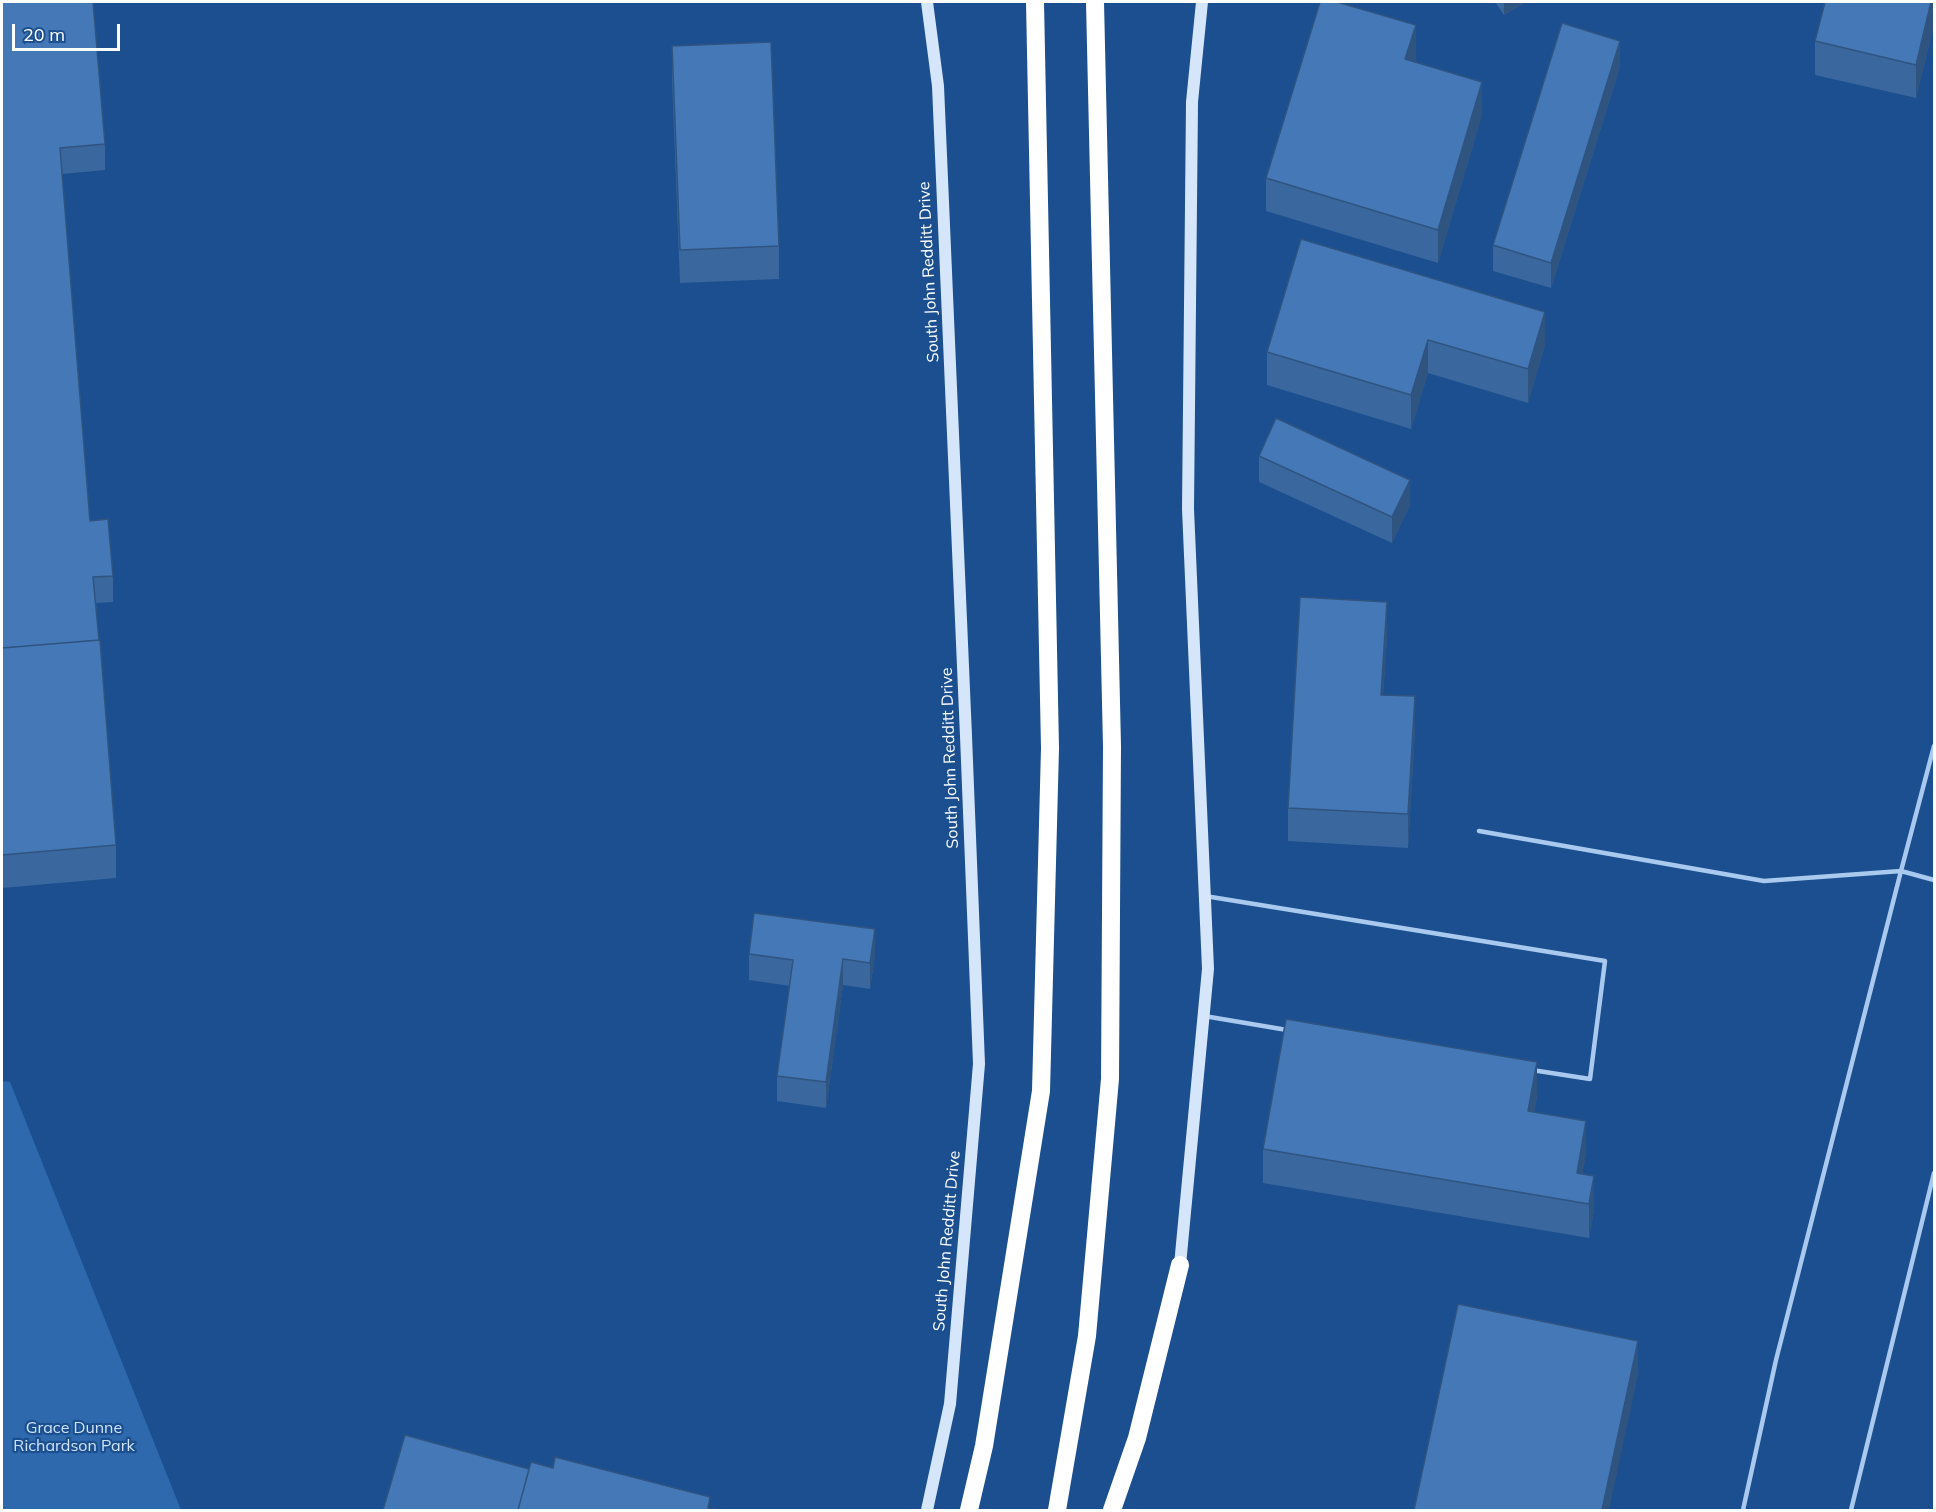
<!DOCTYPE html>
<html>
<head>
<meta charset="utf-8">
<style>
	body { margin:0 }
	#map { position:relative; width:1936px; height:1512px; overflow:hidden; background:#1b4f8f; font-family:Mulish,sans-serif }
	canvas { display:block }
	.frame { position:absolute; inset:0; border:3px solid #fff; pointer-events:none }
	.scale { position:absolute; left:12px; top:24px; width:108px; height:27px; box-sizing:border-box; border:3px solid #fff; border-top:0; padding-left:8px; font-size:18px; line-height:21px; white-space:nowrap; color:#fff; -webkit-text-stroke:4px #1b4f8f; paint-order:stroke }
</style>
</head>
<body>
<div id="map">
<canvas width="1936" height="1512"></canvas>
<div class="frame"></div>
<div class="scale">20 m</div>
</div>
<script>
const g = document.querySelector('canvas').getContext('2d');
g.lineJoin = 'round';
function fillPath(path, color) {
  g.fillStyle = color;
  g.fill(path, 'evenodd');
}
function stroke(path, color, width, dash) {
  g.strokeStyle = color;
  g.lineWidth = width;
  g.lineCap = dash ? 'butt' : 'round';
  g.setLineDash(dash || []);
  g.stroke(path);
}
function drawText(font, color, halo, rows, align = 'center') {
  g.font = font + ' Mulish,sans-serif';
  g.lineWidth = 4.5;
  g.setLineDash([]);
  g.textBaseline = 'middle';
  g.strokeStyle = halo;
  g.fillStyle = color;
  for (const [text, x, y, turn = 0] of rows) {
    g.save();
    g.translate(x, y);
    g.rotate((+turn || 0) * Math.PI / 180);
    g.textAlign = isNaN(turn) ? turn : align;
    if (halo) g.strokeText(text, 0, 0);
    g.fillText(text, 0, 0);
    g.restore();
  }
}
fillPath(new Path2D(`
	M2,1081L10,1082L181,1510H2Z`), '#2e69ad');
stroke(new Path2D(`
	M1479,831L1764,881L1901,871L1934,746
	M1205,896L1605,961L1590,1079L1532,1070
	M1204,1016L1287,1030
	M1743,1510L1776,1360L1901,871L1934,880
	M1851,1510L1934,1173`), '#a9c9ee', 4.5);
stroke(new Path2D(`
	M927,2L938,86L966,736L979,1064L950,1404L927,1510
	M1180,1265L1208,969L1188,509L1192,102L1202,2`), '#d6e6fa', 12);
stroke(new Path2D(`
	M969,1510L984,1446L1041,1091L1050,748L1035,2
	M1057,1510L1087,1336L1110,1079L1112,746L1095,2
	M1112,1510L1137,1438L1180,1265`), '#fff', 18);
fillPath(new Path2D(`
	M2,2L105,144V170L62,174L90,521L113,576V602L96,603L116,845V878L2,888Z
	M1495,2H1526L1504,15Z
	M1935,2V20L1916,98L1815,75V41Z
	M672,46L779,246V279L680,283L672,80Z
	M1416,59L1415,62L1482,115L1438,263L1266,211V178Z
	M1620,67L1551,288L1493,271V245Z
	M1301,239L1545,345L1528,403L1428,373L1411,429L1267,385V352Z
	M1259,456L1410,505L1392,543L1259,482Z
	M1387,636L1383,695L1415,730L1408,848L1288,841V808Z
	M749,954L875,955L870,989L843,985L826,1108L777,1101V1076L790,986L749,980Z
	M1537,1096L1534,1112L1586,1154L1582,1174L1594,1210L1589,1238L1263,1183V1149Z`), '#3a679d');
fillPath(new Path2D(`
	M1504,2H1526L1504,15Z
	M1931,2H1935V20L1916,98V65Z
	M1416,25V59L1405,92V59Z
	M1620,41V67L1551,288V263Z
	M1482,82V115L1438,263V230Z
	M1545,312V345L1528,403V369Z
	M1428,340V373L1411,429V395Z
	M1410,480V505L1392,543V517Z
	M1387,602V636L1381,728V695Z
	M1415,696V730L1408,848V814Z
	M875,929V955L870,989V963Z
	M843,959V985L826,1108V1082Z
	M1537,1062V1096L1528,1145V1111Z
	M1586,1121V1154L1578,1203L1577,1173Z
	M1594,1176V1210L1589,1238V1204Z
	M1638,1341V1375L1609,1510H1602Z`), '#305480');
const building = new Path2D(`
	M2,2H93L105,144L60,148L90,521L108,519L113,576L93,577L99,640L2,648Z
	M1320,2H1337L1416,25L1405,59L1482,82L1438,230L1266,178Z
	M1825,2H1931L1916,65L1815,41Z
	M1562,23L1620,41L1551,263L1493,245Z
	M771,42L779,246L680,250L672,46Z
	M1301,239L1545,312L1528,369L1428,340L1411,395L1267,352Z
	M1276,418L1410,480L1392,517L1259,456Z
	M1300,597L1387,602L1381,695L1415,696L1408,814L1288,808Z
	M100,640L116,845L2,855V648Z
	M754,913L875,929L870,963L843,959L826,1082L777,1076L793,960L749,954Z
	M1286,1019L1537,1062L1528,1111L1586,1121L1577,1173L1594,1176L1589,1204L1263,1149Z
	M1458,1304L1638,1341L1602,1510H1414Z
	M405,1435L529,1469L518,1510H383Z
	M555,1457L710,1497L708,1508L718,1510H518L531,1462L553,1468Z`);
fillPath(building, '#4478b7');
stroke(building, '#305480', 1.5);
drawText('16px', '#fff', '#1b4f8f', [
	["South John Redditt Drive",929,272,-93],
	["South John Redditt Drive",950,758,-92],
	["South John Redditt Drive",947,1241,-85]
]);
drawText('16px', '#cfe3fa', '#1b4f8f', [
	["Grace Dunne",74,1428],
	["Richardson Park",74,1446]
]);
</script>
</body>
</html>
